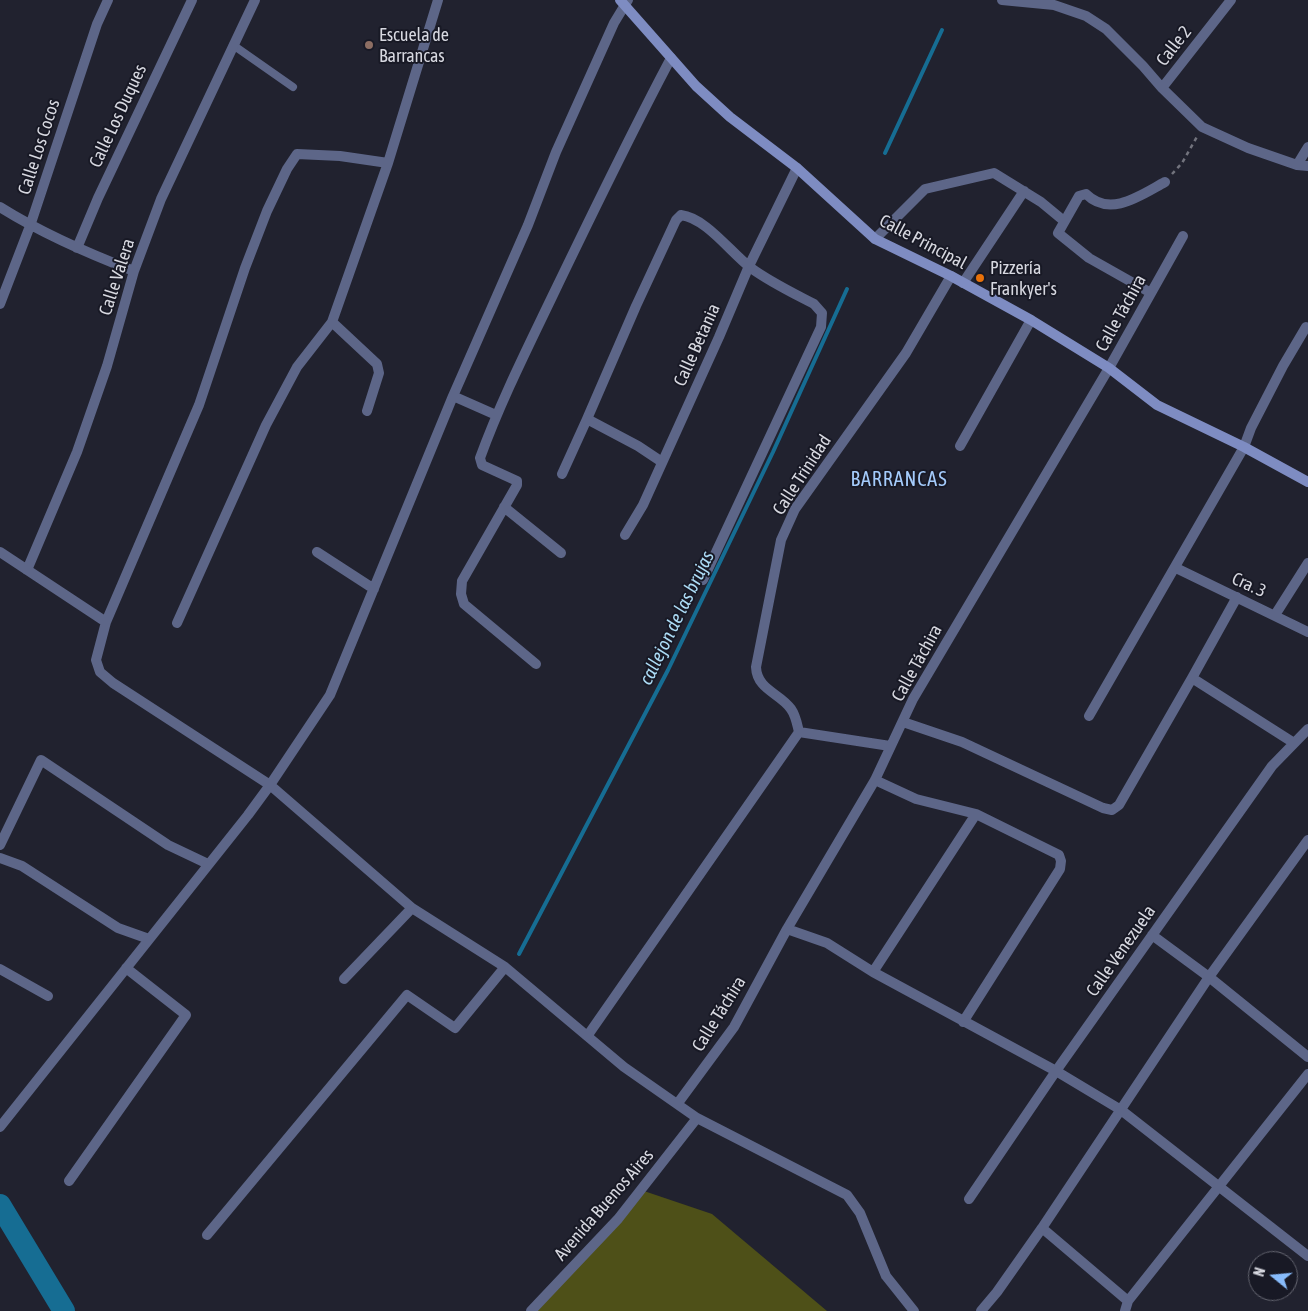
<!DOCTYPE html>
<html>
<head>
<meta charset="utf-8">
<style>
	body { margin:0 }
	#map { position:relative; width:1308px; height:1311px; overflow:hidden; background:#21222f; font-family:"Asap Condensed",sans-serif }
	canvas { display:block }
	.north { position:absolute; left:1248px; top:1251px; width:50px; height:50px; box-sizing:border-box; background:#181925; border:1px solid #646570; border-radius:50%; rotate:287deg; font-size:14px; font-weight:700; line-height:20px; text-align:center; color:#d7d8e0 }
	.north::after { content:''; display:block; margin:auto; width:18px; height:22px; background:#87bbfb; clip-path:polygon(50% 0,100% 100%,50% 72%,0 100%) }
</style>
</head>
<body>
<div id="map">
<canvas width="1308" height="1311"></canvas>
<div class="north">N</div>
</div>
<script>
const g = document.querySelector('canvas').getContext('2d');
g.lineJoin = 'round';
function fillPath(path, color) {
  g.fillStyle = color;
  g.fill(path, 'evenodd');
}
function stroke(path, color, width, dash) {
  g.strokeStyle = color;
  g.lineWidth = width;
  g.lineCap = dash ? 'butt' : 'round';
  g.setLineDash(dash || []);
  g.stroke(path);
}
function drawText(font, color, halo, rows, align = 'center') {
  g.font = font + ' "Asap Condensed",sans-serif';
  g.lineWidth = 4;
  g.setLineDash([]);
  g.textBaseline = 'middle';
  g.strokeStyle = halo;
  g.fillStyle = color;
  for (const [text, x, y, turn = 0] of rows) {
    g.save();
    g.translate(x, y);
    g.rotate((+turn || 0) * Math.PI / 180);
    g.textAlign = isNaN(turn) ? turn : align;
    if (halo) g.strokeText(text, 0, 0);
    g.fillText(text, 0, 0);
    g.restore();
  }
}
fillPath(new Path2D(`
	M641,1190L712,1214L827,1311H531Z`), '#4e5018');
stroke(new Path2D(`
	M885,153L942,30
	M519,954L668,670L773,452L847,289`), '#166d93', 4);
stroke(new Path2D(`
	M0,1205L64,1311`), '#166d93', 22);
stroke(new Path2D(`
	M1172,174L1182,163L1198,135`), '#72737d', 2.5, [4, 4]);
stroke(new Path2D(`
	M233,45L293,87`), '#5d6688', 8);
stroke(new Path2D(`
	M1002,0L1054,5L1086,16L1106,29L1143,66L1162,88L1202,127L1248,148L1297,165L1308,166
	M1162,88L1231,0
	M1297,165L1308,147
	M0,207C43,234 87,253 134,271
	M875,239L925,189L994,173L1041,202L1064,221
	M77,248L98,198L192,0
	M963,283L1024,191
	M1151,293L1089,258L1058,233L1079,196L1086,194C1110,218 1141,195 1165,182
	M0,304L30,226L97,24L108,0
	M453,396L496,415
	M367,411L379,373L377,364L332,322L388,163L438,0
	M960,446L1031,320
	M662,462L638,446L587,419L636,306L676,220L681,215C706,218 731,253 751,268C770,282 793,293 814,304L822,313L821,327L703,580
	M562,474L587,419
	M504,507L561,553
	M625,535L643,505L719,337L749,266L797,168
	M0,552L106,622L96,660L100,672L113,683L270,785L412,908L505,967L624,1067L697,1118L847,1195L860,1213L886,1276L914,1311
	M317,552L374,589
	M1176,568L1308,632
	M27,570L77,452L107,366L134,271L161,199L255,0
	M1275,615L1308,563
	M106,622L199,405L245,268L267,211L287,169L297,154L340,156L388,163
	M177,623L266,425L297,367L332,322
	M536,664L464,604L461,594L462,581L517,485V481L482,465L480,458C500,403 526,351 551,299C590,218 629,137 671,58
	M1192,678L1294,743
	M1089,716L1244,447L1251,428L1283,366L1306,327
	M903,722L962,742L1103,808L1112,810L1119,805L1192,678L1237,597
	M799,732C797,724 796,716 791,709C780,693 757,690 756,667L781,540L795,509L906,353L951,276
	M875,780L916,799L976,814L1059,855L1061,861L1060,869L963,1022
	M0,845L41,760L168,845L208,864
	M0,858L22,866L118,928L149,939
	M787,929L827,943L873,972L1056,1071L1121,1110L1308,1256
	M1152,935L1209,977L1308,1057
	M0,969L48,996
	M873,972L976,814
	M344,979L412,908
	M588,1035L799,732L890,746
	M678,1103L734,1027L787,929L875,780L913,699L1109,368L1183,236
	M0,1127L248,815L270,785L330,695L453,396L528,225L556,152L614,23L628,0
	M69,1181L186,1015L126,968
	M969,1199L1056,1071L1272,766L1308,729
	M1042,1228L1128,1301
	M207,1235L407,995L455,1028L505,967
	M531,1311L618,1219L697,1118
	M981,1311L997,1292L1042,1228L1209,977L1308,840
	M1125,1311L1128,1301L1308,1074`), '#5d6688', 10);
stroke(new Path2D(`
	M620,0L696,86L730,117L797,168L875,239L951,276L1031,320L1109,368L1157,405L1244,447L1308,482`), '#7e8cc2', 10);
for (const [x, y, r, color] of [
	[369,45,5,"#8d6e63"],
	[980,278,5,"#e8710a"]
]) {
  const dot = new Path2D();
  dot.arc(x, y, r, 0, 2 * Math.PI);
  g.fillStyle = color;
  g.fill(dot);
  stroke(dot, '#181925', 2);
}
drawText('18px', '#d7d8e0', '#181925', [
	["Escuela de",379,35],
	["Barrancas",379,56],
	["Pizzería",990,268],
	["Frankyer's",990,289]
], 'left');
drawText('18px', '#d7d8e0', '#181925', [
	["Calle 2",1174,46,-52],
	["Calle Los Duques",118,116,-65],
	["Calle Los Cocos",39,147,-72],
	["Calle Principal",923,242,28],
	["Calle Valera",117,277,-72],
	["Calle Táchira",1121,313,-61],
	["Calle Betania",697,345,-66],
	["Calle Trinidad",802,475,-57],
	["Cra. 3",1249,585,25],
	["Calle Táchira",917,663,-61],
	["Calle Venezuela",1121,951,-55],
	["Calle Táchira",719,1014,-58],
	["Avenida Buenos Aires",604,1205,-49]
]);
drawText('italic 19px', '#acdbf5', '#181925', [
	["callejon de las brujas",677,618,-64]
]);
g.letterSpacing = '1px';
drawText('20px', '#a4cbfb', '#181925', [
	["BARRANCAS",899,480]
]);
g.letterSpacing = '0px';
</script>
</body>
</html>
